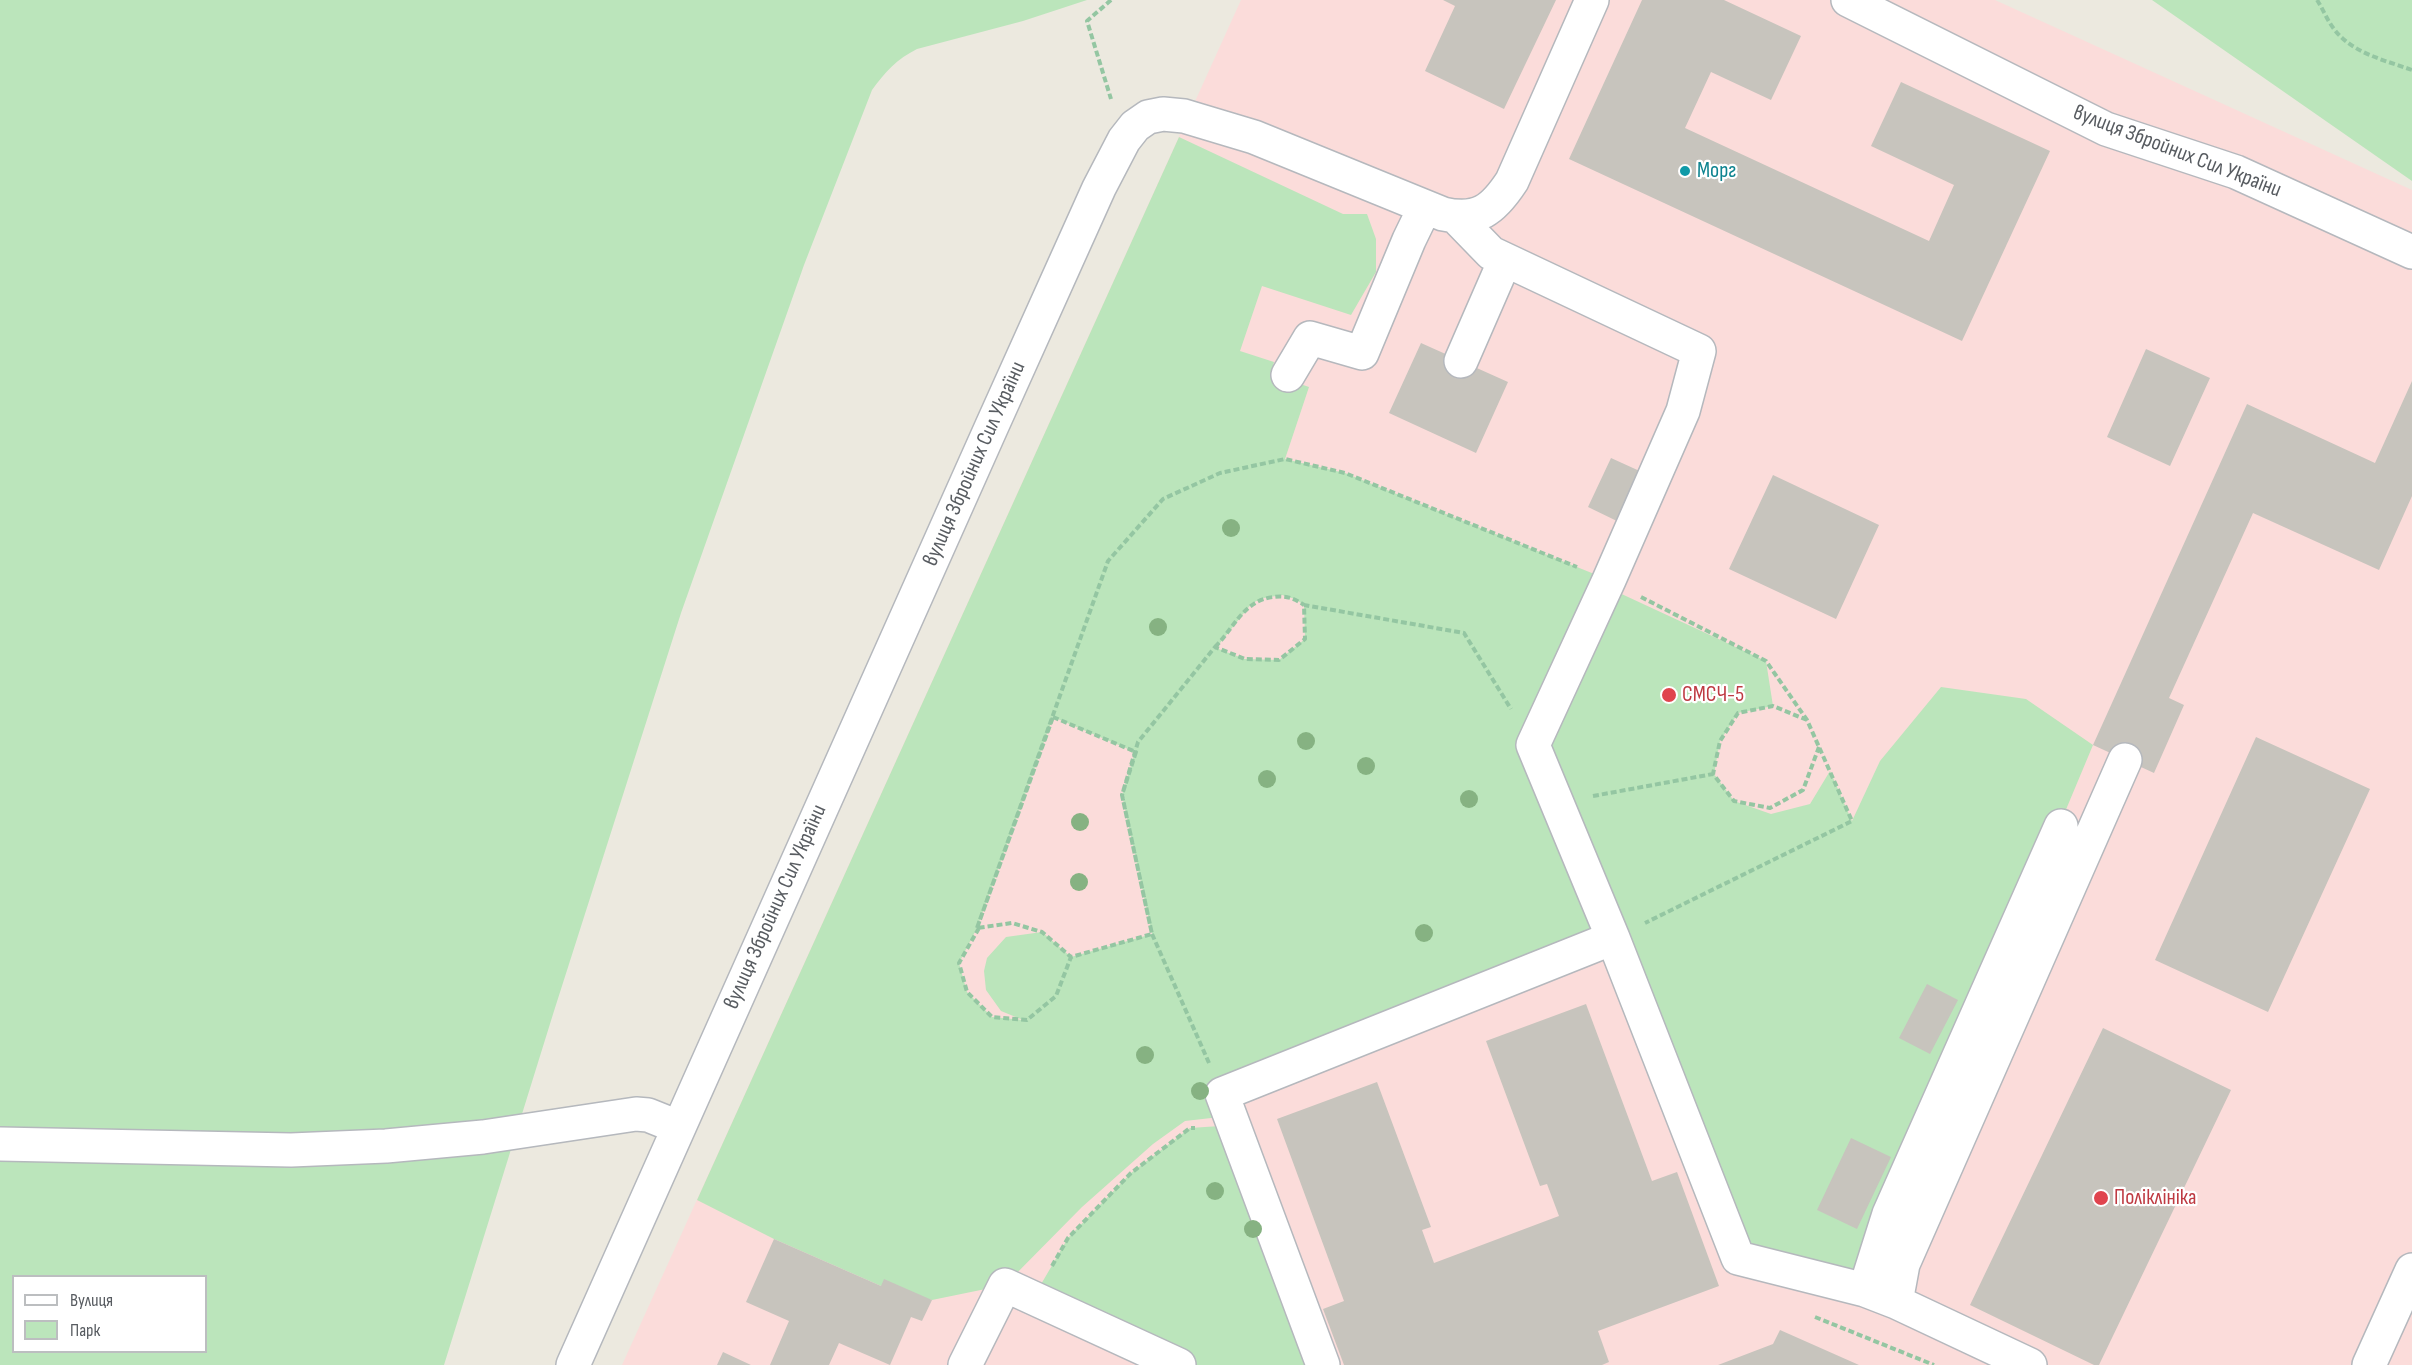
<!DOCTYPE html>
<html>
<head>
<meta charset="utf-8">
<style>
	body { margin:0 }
	#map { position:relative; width:2412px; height:1365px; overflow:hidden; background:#ece9df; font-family:"Sofia Sans Condensed",sans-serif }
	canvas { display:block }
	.legend { position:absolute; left:12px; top:1275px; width:195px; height:78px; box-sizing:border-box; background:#fff; border:2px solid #bcbec0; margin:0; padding:8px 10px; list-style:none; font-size:18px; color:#585c61 }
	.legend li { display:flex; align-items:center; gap:12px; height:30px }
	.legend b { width:30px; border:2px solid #bcbec0 }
</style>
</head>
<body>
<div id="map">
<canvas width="2412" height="1365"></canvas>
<ul class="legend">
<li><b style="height:8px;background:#fff"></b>Вулиця</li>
<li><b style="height:16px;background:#bbe5bb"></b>Парк</li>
</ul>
</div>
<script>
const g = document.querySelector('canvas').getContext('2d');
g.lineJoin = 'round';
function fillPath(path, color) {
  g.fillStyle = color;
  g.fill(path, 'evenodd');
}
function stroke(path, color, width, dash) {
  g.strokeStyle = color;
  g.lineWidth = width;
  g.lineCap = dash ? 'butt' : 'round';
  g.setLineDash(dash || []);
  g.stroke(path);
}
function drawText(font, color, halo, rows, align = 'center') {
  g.font = font + ' "Sofia Sans Condensed",sans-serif';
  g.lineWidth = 4.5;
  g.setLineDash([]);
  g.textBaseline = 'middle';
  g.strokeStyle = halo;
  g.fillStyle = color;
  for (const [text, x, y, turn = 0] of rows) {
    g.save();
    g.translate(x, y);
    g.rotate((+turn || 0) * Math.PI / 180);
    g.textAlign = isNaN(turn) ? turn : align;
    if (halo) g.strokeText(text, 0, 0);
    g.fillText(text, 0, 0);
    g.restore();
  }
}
fillPath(new Path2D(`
	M1241,0H1995L2412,190V1365H622Z`), '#fbdcda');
fillPath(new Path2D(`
	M0,0H1087L1023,21L917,49C897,59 885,72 872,90L804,265L681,613L554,1011L444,1365H0ZM14,1276H206V1352H14Z
	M2152,0H2412V181Z
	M1179,137L1343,214H1367L1376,239V272L1351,315L1262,286L1240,351L1274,362L1271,374L1309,387L1285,459L1345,473L1609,580L1533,745L1613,938L1223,1094L1220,1117L1185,1121L1153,1144L1082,1207L1005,1285L932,1300L881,1286L774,1239L697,1200ZM1282,595L1295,599L1304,605L1305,639L1279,660L1245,659L1216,648L1252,603L1264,598ZM1053,717L1135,752L1122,795L1152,934L1071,957L1042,932L1006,937L987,958L984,971L986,990L1001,1011L1023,1020L992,1017L967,992L959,963L977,928Z
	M1613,590L1766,661L1773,706L1738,713L1720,741L1714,774L1734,801L1771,814L1810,804L1830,771L1852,821L1880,761L1941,687L2026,699L2093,745L1865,1290L1755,1262L1543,746Z
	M1235,1125L1323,1365H1179L1033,1298L1068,1238L1131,1173L1190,1128Z`), '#bbe5bb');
fillPath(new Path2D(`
	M1443,0H1556L1504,109L1425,71L1455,6Z
	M1642,0H1724L1801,36L1771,100L1711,72L1685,128L1929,241L1954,185L1871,146L1901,82L2050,151L1962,341L1569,159Z
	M1421,343L1508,382L1476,453L1389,413Z
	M2146,349L2210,378L2170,466L2107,437Z
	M2412,381V496L2379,570L2253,513L2169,698L2184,705L2154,773L2093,745L2247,404L2375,463Z
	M1611,458L1644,473L1621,523L1588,507Z
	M1773,475L1879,525L1836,619L1729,569Z
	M2256,737L2370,789L2268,1012L2155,960Z
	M1927,984L1958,1000L1930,1054L1899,1038Z
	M1586,1004L1652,1181L1677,1172L1719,1286L1598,1331L1609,1362L1602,1365H1344L1323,1309L1344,1301L1277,1119L1377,1082L1431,1227L1422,1230L1434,1263L1559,1216L1547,1184L1540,1186L1486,1041Z
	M2103,1028L2231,1090L2099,1365H2094L1970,1305Z
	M1851,1138L1891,1157L1857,1229L1817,1210Z
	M774,1239L881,1286L884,1279L932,1300L922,1321L911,1317L890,1365L839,1343L829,1365H770L789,1321L746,1302Z
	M1780,1330L1859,1365H1718L1773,1344Z
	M723,1352L751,1365H717Z`), '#c7c4bd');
const minor = new Path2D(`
	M1848,0L2106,129L2236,172L2412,252
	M1457,218L1491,253L1699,351L1683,411L1609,580L1533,745L1613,938
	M1461,361L1505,260
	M1288,375L1310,338L1362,353L1409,240L1425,207
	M0,1144L291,1150L386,1146L483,1137L636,1114L648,1115L678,1127
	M1865,1290L1889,1214L2061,826
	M1896,1302L1903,1264L2125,760
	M573,1365L991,428L1099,188L1124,140L1135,126L1148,117L1163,114L1184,116L1254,137L1443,214C1478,222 1493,210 1512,181L1592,0
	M965,1365L1005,1285L1179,1365
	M1323,1365L1222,1094L1613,938L1738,1258L1865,1290L1896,1302L2030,1365
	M2369,1365L2412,1270`);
stroke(minor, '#b5b8bd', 36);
stroke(new Path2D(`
	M1111,0L1087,21L1111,99
	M2317,0C2323,9 2327,20 2334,29C2352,53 2384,60 2412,70
	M1641,597L1766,661L1807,720L1852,821L1645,923
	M1215,647C1235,627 1243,601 1273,597C1285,595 1294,598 1304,605
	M1053,717L1136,752L1122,795L1152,934L1071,957L1042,932L1012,923L977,928Z
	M1807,720L1773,706L1738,713L1720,741L1713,774L1734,801L1770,808L1803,790L1819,747
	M1593,796L1713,774
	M977,928L1108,561L1163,499L1220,473L1285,459L1345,473L1577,567
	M979,928L959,963L967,992L992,1017L1027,1020L1056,996L1071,957
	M1209,1063L1152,934L1122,795L1138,742L1215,647L1245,659L1279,660L1305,639L1304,605L1464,633L1511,709
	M1052,1266L1068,1238L1131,1173L1190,1128H1195
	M1815,1317L1934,1365`), '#94c6a2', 4, [6, 3]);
stroke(minor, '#fff', 33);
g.fillStyle = '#86b282';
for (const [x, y] of [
	[1231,528],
	[1158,627],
	[1306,741],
	[1366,766],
	[1267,779],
	[1469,799],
	[1080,822],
	[1079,882],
	[1424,933],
	[1145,1055],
	[1200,1091],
	[1215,1191],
	[1253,1229]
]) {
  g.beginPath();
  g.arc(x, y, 9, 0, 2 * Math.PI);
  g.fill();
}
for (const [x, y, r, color] of [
	[1685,171,6,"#0f9aa8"],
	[1669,695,8,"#e0444e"],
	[2101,1198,8,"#e0444e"]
]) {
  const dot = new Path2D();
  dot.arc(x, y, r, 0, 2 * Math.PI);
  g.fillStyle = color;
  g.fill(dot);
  stroke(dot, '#fff', 2);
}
drawText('22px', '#585c61', '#fff', [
	["вулиця Збройних Сил України",2177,152,21],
	["вулиця Збройних Сил України",975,464,-66],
	["вулиця Збройних Сил України",776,907,-66]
]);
drawText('22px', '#0d838f', '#fff', [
	["Морг",1697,171]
], 'left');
drawText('22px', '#be3a42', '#fff', [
	["СМСЧ-5",1682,695],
	["Поліклініка",2114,1198]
], 'left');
</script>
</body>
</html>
